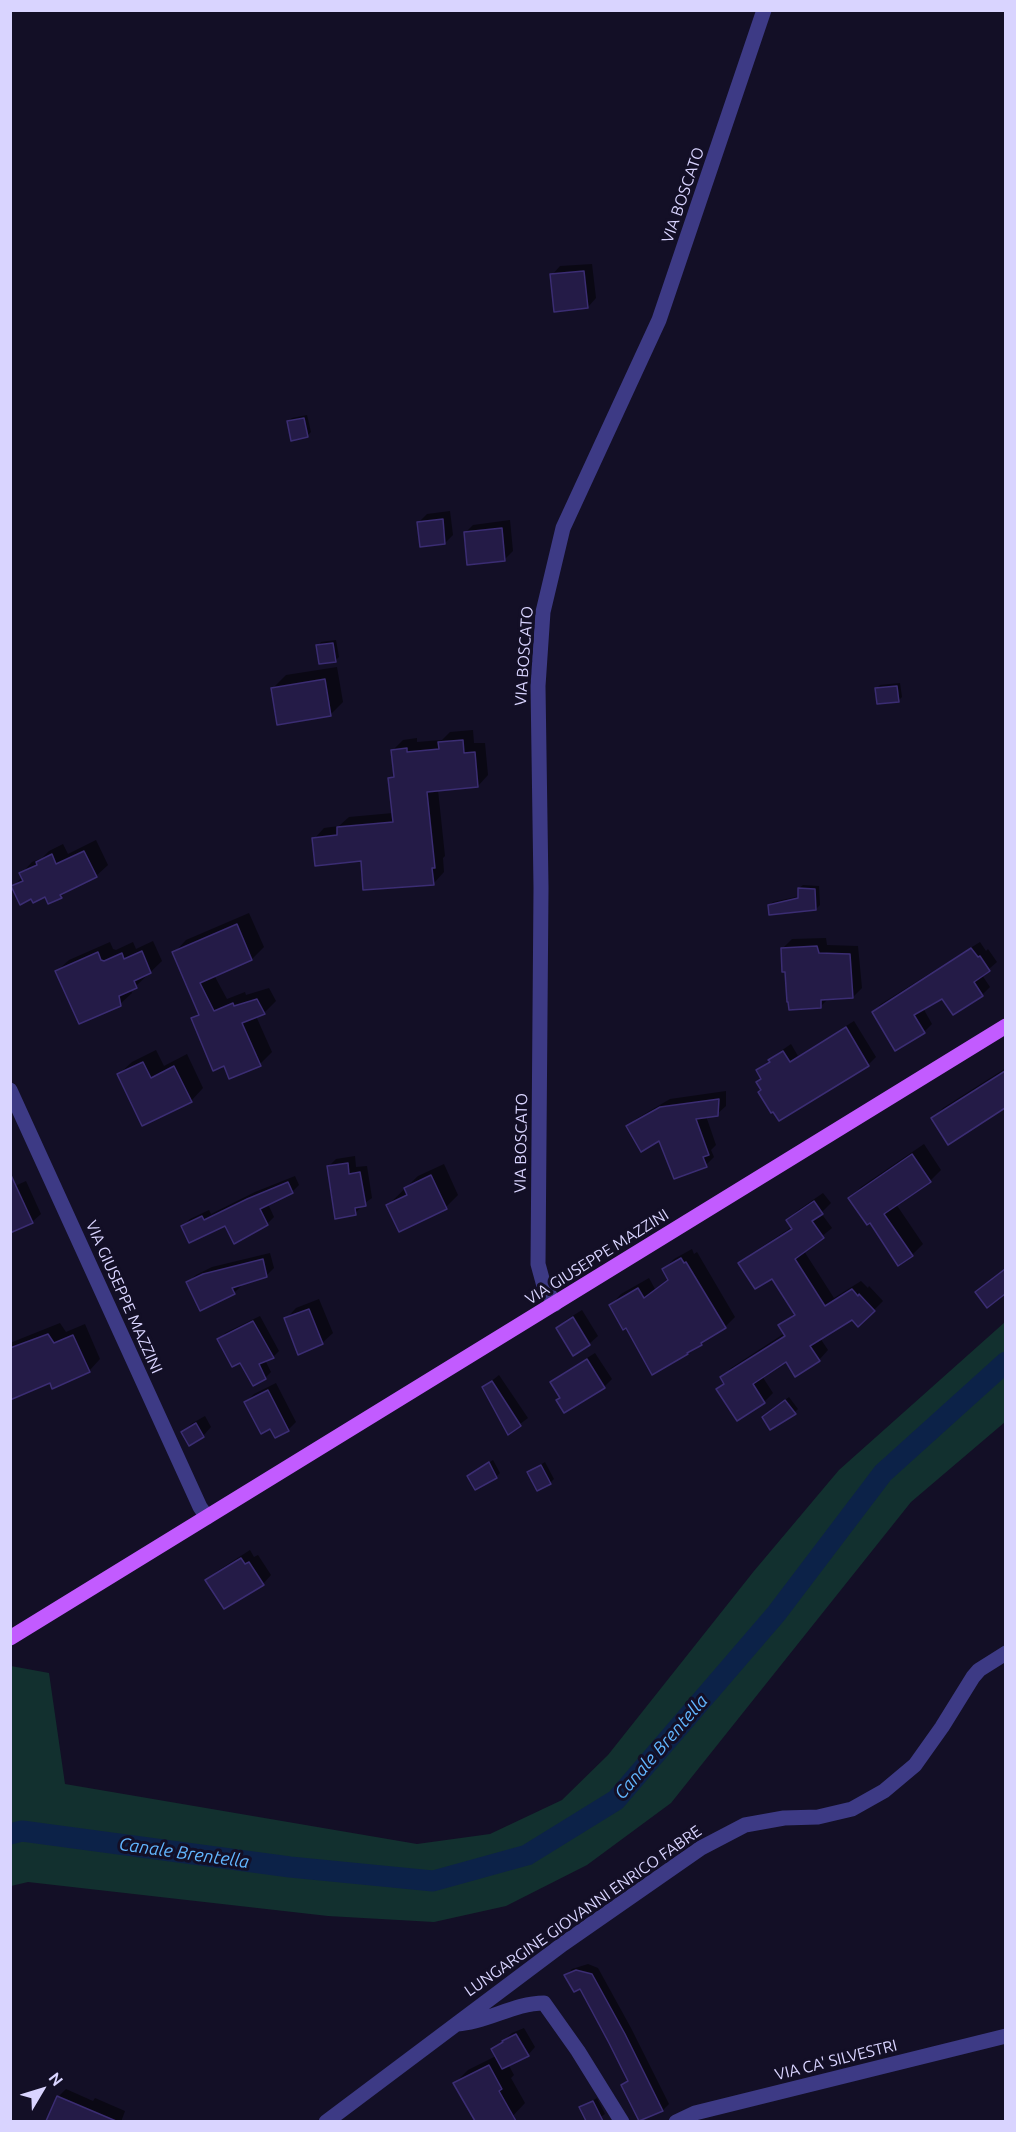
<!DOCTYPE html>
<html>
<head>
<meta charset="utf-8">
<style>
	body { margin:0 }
	#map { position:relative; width:1016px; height:2132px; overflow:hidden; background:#130f26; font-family:Ubuntu,sans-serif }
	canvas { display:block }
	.frame { position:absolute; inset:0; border:12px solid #d9d4ff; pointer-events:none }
	.north { position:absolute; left:12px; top:2060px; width:60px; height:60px; -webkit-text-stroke:4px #130f26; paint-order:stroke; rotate:52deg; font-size:16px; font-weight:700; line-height:24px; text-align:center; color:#d9d4ff }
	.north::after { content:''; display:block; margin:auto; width:21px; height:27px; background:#d9d4ff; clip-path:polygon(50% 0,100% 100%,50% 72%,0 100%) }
</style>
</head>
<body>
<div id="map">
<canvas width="1016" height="2132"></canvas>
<div class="frame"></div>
<div class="north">N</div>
</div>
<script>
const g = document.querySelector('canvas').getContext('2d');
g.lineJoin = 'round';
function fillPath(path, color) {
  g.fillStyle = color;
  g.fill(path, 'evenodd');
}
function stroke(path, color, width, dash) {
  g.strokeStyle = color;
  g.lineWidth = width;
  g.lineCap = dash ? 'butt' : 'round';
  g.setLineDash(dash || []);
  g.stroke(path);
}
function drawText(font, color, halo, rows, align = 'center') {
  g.font = font + ' Ubuntu,sans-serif';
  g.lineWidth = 6;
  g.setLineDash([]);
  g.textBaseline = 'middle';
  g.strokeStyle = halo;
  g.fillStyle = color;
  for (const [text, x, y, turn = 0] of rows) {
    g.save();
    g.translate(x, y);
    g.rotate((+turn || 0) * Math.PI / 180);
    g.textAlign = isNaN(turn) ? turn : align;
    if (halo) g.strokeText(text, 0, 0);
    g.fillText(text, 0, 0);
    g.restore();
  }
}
fillPath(new Path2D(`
	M1005,1322V1422L911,1502L671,1803L587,1865L506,1906L434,1922L328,1916L28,1882L11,1886V1666L49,1673L65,1784L417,1844L490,1834L562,1800L608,1755L754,1571L839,1470Z`), '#12302f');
fillPath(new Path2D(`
	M592,264L596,298L588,307L552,275L560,266Z
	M307,415L311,432L307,436L288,421L292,418Z
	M450,511L453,535L445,543L419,522L427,514Z
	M510,520L513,551L505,559L465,533L473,525Z
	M336,640L339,657L335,661L318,646L321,642Z
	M337,667L343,702L330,715L273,688L286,675Z
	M900,683L902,697L898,701L876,689L880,685Z
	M473,730L474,743H485L488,775L478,786L438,790L445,856L443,858L444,872L434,883L364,888L363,860L314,839L324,828L339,826L349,817L393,813L390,778L395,774L392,751L403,740L417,738V742L442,740L450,732Z
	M96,840L108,865L96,876L68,890L61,897L45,895L32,897L13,887L22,877L21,874L32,862L42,858L49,851L63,844L68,854Z
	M803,885L819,886L820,905L816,909L769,905L773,902L800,896L799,888Z
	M249,913L264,947L252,959L214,975L227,999L245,992L246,995L269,988L276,1001L264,1013L256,1016L272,1052L260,1064H225L193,1019L200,1012L174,953L186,940Z
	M826,938L827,945L858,946L862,988L853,997L829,998L820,1007L783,948L792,939Z
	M153,941L162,961L136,986L131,989L132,993L120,1004L57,971L69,960L110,942L113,949L116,950L133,942L136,949Z
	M980,942L986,951L988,949L997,962L982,975L990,987L982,995L942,997L923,1008L932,1024L924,1032L896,1049L873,1012L881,1004Z
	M854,1021L876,1057L868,1065L780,1119L763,1089L762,1078L758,1070L778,1053L791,1044L798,1056Z
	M156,1050L164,1066L187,1054L203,1088L191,1101L119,1074L132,1062Z
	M1006,1068V1106L948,1143L933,1118L943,1108Z
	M726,1091V1106L717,1114L706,1116L716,1145L711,1150L714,1157L706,1165L660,1139L628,1127L636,1119L670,1099Z
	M924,1144L941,1170L930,1181L896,1204L923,1244L912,1255L871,1221L850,1198L861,1187Z
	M355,1156L356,1167L367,1166L372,1198L362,1205L355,1214L329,1166L336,1159Z
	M444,1164L458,1195L446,1207L388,1205L418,1176Z
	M295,1176L299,1185L292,1192L268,1204L274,1217L267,1224L183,1226L190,1219L209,1210L211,1214L255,1192Z
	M26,1181L41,1214L32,1222L15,1186Z
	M823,1193L831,1203L821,1213L832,1228L804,1251L834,1298L861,1281L868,1288L869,1286L883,1301L874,1310L852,1318L820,1338L828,1350L819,1360H787L762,1376L773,1393L764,1402L718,1389L725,1383L722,1377L731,1368L785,1333L780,1326L795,1313L772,1277L740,1264L749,1255L792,1227L788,1220L797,1211Z
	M692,1249L694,1254L697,1252L735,1317L725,1327L706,1338L687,1353L653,1373L626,1326L611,1305L621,1294L649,1278L655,1289L669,1278L664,1269L674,1259Z
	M270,1253L274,1268L266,1276L241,1284V1286L234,1293L188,1282L196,1275L212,1267Z
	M319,1299L333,1333L322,1343L286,1319L296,1308Z
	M582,1310L598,1336L589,1344L573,1354L557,1329L566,1320Z
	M260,1316L279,1351L273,1357L265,1360L271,1372L265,1378L241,1361L219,1340L225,1333Z
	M60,1323L66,1332L85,1324L100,1359L89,1371L51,1381L10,1399V1343Z
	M595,1353L612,1379L604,1387L558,1400L561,1397L552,1382L560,1375Z
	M499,1375L528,1418L508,1433L484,1387Z
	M276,1383L296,1422L288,1430L271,1427L246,1402L254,1394Z
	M789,1397L798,1409L795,1412L767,1414Z
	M205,1416L211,1427L203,1436L183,1432L191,1424Z
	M493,1460L500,1473L496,1477L469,1476Z
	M545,1462L554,1479L550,1483L529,1472Z
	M250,1550L254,1557L258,1555L271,1575L263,1584L207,1580L216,1572Z
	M588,1964L598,1968L631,2028L669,2104L663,2110L640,2121L623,2085L628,2079L580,1986L566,1975L572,1969Z
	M524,2028L535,2047L528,2055L508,2064L514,2075L511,2078L525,2103L507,2122H477L455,2083L468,2070L496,2056L493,2050L512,2033Z
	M66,2089L93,2101L95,2098L125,2111L121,2122H56L49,2118L58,2097Z
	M597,2098L605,2114L593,2122H588L581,2108Z`), '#0007');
stroke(new Path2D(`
	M10,1834L22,1831L290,1867L433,1881L527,1855L616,1800L776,1614L883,1473L1006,1362`), '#0c2248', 21);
const building = new Path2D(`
	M584,271L588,308L554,312L550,274Z
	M304,418L308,437L291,441L287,421Z
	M443,519L445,544L420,547L417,522Z
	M502,528L505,561L467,565L464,532Z
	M333,643L336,662L319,664L316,645Z
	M325,679L331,716L277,725L271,688Z
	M897,686L899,702L877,704L875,688Z
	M463,740L464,753L475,752L478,787L427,792L435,868H432L434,885L363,890L361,861L315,866L312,838L337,835V827L393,822L388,778L394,777L391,750L407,748V752L439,749L438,742Z
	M84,851L97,877L60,895L62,898L48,904L45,897L33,903L31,899L20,905L11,886L23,881L19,873L37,865L36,862L52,854L56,864Z
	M798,888L815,889L816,910L769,915L768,905L798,898Z
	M237,924L252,960L200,983L214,1011L233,1003L234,1006L257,999L265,1014L242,1023L261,1066L229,1079L224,1066L213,1071L191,1018L199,1015L172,952Z
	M817,946L819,953L850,954L853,998L821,1000V1008L789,1010L788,1002H787L785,972H782L781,948Z
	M971,948L978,957L980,956L990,971L974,982L983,996L953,1015L942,999L914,1015L925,1033L895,1051L872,1012Z
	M142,951L151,973L134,981L137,988L119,996L121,1006L79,1024L55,971L98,952L101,960L104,961L122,953L124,959Z
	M846,1027L869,1066L779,1121L773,1112L771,1113L758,1092L761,1090L756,1082L761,1079L756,1070L770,1062L768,1060L783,1051L790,1062Z
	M143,1062L151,1078L174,1066L192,1102L142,1126L117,1074Z
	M1005,1071V1108L948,1145L931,1118Z
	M719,1099L718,1116L696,1119L709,1155L703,1157L707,1167L674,1179L659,1141L641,1152L626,1126L660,1107Z
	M912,1154L931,1182L884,1214L913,1256L898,1266L870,1223L867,1225L848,1198Z
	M348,1163L349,1174L360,1172L366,1206L355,1208L356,1215L335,1219L327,1166Z
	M10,1173L33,1223L10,1233Z
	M431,1175L447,1209L399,1232L386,1205L407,1195L404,1188Z
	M288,1182L293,1193L260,1209L268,1225L234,1244L225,1226L189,1243L181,1226L202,1216L204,1220L247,1199Z
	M814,1201L823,1214L812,1221L824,1238L795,1259L825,1306L852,1289L858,1296L859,1294L875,1311L858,1327L852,1320L810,1346L820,1361L795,1377L786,1362L753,1384L765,1403L737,1421L716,1389L724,1384L720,1377L785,1336L778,1325L795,1315L772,1279L755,1289L738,1263L792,1229L786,1220Z
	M681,1258L684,1263L686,1262L726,1328L701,1343L702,1345L687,1353L688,1354L652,1375L626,1328L623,1330L609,1305L638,1288L644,1298L668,1280L662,1269Z
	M263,1259L267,1277L232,1288L235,1294L200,1311L186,1282L203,1274Z
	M1005,1269V1294L987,1308L975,1292Z
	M309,1309L323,1344L298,1355L284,1318Z
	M573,1317L590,1345L573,1356L556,1328Z
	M253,1321L274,1358L259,1364L266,1379L253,1386L240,1363L232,1367L217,1339Z
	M48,1334L54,1343L73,1335L90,1372L52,1389L50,1383L10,1400V1348Z
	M587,1359L605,1388L564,1413L556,1400L560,1398L550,1382Z
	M492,1381L521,1426L508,1435L482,1387Z
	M268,1390L289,1431L275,1438L270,1429L261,1434L244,1402Z
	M785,1400L796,1414L770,1430L762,1417Z
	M196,1423L204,1437L189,1446L181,1432Z
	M489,1462L497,1478L475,1490L467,1476Z
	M541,1465L551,1484L537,1491L527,1472Z
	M241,1558L245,1564L249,1562L264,1585L224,1609L205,1580Z
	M576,1970L592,1974L625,2034L663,2111L639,2121L621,2085L628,2081L609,2043L580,1989L574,1992L564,1975Z
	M516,2034L529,2056L502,2069L491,2049L503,2042L502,2041Z
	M489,2065L502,2089L499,2091L516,2121H475L453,2083Z
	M57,2096L116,2121H46Z
	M593,2101L603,2121H586L579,2107Z`);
fillPath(building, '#241b47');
stroke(building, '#3b2d73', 1.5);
stroke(new Path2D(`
	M10,1090L200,1507L207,1517
	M555,1304L544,1286L538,1264L541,888L538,686L543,612L563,528L659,320L764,10
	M458,2024C488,2022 514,2003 544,2003L578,2051L622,2122
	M326,2122L563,1944L701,1848L745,1825L784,1818L818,1817L852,1809L884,1791L915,1765L942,1727L973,1677L979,1670L1006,1653
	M676,2122L695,2113L1006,2036`), '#3d3a85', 15);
stroke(new Path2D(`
	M10,1638L1006,1026`), '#c25bff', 15);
drawText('16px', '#d9d4ff', '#130f26', [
	["VIA BOSCATO",683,195,-71],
	["VIA BOSCATO",524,656,-86],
	["VIA BOSCATO",521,1143,-89],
	["VIA GIUSEPPE MAZZINI",597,1257,-32],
	["VIA GIUSEPPE MAZZINI",124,1297,66],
	["LUNGARGINE GIOVANNI ENRICO FABRE",583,1911,-35],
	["VIA CA' SILVESTRI",836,2060,-14]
]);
drawText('italic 18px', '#62b6ff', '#130f26', [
	["Canale Brentella",661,1747,-49],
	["Canale Brentella",184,1853,8]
]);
</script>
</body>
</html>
